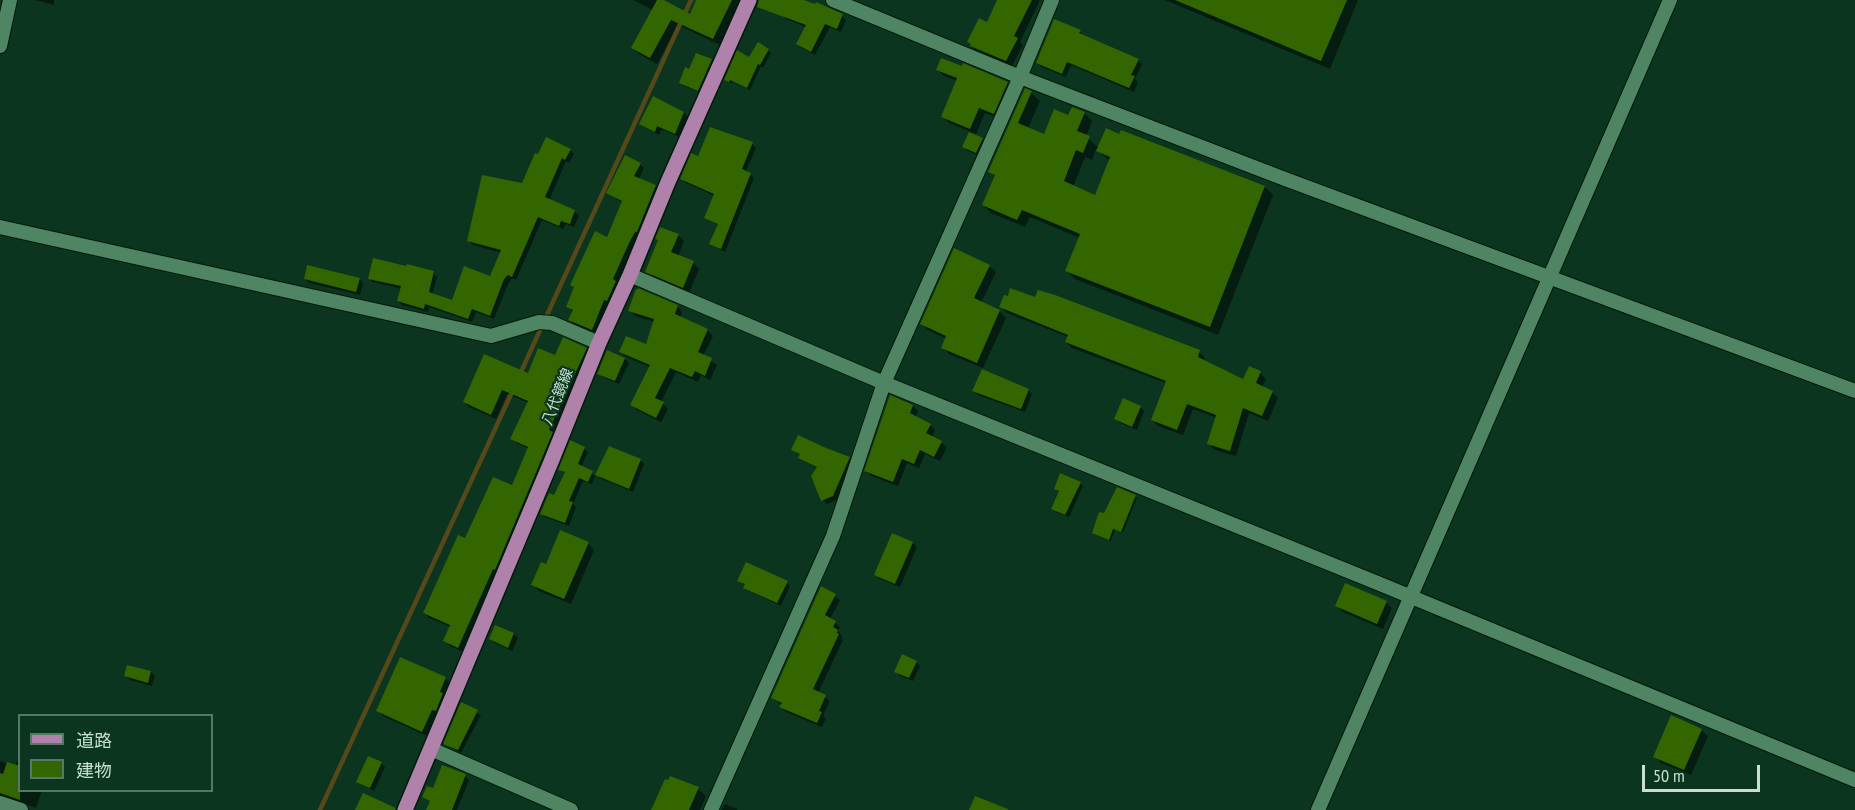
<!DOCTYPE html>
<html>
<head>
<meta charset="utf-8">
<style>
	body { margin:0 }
	#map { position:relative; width:1855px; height:810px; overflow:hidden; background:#0b351e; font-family:"PT Sans Narrow","Noto Sans JP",sans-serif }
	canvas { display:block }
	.legend { position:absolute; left:18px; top:714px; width:195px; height:78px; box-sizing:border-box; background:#0b351e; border:2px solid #557964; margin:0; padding:8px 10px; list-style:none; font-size:18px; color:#c5e0cd }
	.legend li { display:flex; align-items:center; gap:12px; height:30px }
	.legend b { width:30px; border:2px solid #557964 }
	.scale { position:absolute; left:1642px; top:765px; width:118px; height:27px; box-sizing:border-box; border:3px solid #c5e0cd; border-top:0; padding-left:8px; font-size:18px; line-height:21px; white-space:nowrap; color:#c5e0cd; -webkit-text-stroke:4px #0b351e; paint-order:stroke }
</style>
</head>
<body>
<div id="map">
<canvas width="1855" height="810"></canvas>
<ul class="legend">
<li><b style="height:8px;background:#b081aa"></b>道路</li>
<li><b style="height:16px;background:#360"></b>建物</li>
</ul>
<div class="scale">50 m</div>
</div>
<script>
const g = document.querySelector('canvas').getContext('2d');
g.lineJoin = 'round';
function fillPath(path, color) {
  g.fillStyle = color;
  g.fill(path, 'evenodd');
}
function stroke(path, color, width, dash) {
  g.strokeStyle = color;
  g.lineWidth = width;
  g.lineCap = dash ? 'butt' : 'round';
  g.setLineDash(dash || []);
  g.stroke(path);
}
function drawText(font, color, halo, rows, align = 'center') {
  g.font = font + ' "PT Sans Narrow","Noto Sans JP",sans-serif';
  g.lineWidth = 4.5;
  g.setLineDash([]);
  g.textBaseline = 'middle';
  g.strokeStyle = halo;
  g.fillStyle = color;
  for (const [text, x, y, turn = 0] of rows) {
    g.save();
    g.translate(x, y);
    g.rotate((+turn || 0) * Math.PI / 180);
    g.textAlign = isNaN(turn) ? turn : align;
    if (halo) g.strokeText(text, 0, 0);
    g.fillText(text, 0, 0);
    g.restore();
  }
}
fillPath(new Path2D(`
	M35,0H54V5Z
	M633,0H661L691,16L699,0H748L744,8L738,5L720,45L678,25L657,64L639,54L632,48L653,10Z
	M788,0H800L842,16L846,20L841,32L830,27L815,55L802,48L798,44L806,27L786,19L782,15Z
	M999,0H1040L1020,42L1023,45L1012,66L977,52L971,46L987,24Z
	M1165,0H1358L1330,69Z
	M1080,31L1083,36L1138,60L1142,64L1135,79L1138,82L1134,92L1071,65L1066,77L1041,67L1037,63Z
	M768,50L771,53L763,68L761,66L750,90L733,82L732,84L726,80L750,59Z
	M711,60L715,64L702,93L684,86L681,83L690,71Z
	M938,70L1007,83L1013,89L1000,119L985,113L976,134L949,123L943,117L957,81L944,76Z
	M1026,90L1031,93L1040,101L1028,128L1045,136L1069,117L1084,113L1092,121L1086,137L1099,148L1120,136L1122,132L1265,187L1273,195L1218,335L1075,279L1067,271L1080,238L1030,217L1025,227L991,213L983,205L995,177L990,171ZM1096,149L1110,161L1096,197L1073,187L1085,157L1092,160Z
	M684,113L688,117L679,137L662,129L659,135L641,124Z
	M982,140L986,144L980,156L968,151L964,147Z
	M752,144L756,148L746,171L754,178L725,252L711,243L719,225L706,218L715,196L686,183L682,179L698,158Z
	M570,150L574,154L569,163L566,161L549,201L574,211L579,216L574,227L566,224L563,229L542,220L516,280L512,278L508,284L494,319L476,312L472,322L429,307L428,312L402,305L398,301L402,289L373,282L369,278L433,273L437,277L432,295L453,302L491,277L502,253L473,245L469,241L523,185Z
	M640,164L644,168L639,179L655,186L659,190L617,284L619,286L611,304L609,303L596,333L574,324L570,320L574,312L567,307L608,239L623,203L608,193Z
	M678,235L684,241L678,257L693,263L699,269L689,293L653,277L647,271L659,241Z
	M989,266L996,272L981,303L999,311L1006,318L983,368L949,354L943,347L947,339L928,330L922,324Z
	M305,279H359L363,283L360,295L309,283Z
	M677,306L682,312L680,318L707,330L713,336L703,356L717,365L710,380L701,375L698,382L676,372L661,402L668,409L661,422L637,410L632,404L650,367L626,357L620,352L647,346L655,322L635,316L630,310Z
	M1001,307L1199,352L1205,358L1204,362L1244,381L1260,373L1266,379L1262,387L1272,392L1278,398L1268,421L1249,413L1236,456L1215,450L1209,444L1217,418L1193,409L1183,435L1158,426L1152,420L1166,383L1072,348L1066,342L1068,337L1007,313Z
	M586,349L591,354L554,435L557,438L463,652L450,646L445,641L451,627L429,618L424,613L466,540L513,487L529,449L517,443L512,438L529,403L507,394L496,419L469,407L464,402L528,375L556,357Z
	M625,359L629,363L619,384L603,377L599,373Z
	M1028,390L1032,394L1025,412L978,395L974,391Z
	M913,406L918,411L915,418L930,425L935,430L932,437L947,447L940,461L925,454L919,468L907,463L898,486L871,476L866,471Z
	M1140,407L1144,411L1137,430L1120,423L1116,419Z
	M584,449L588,452L581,467L595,476L592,484L583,481L573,504L576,507L569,526L545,517L542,514L555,497L566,474L560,469Z
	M793,449L849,458L853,462L837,500L827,504L823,500L818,468L804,461L800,457L801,455Z
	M640,460L644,464L633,492L600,478L596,474Z
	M1080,483L1083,486L1069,517L1056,512L1053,508L1059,492L1056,488Z
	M1135,496L1137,498L1123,532L1115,530L1111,541L1095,534L1105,515Z
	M892,535L913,543L917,547L900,587L880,579L876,575Z
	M588,543L594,550L571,604L539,591L533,585L546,566Z
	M739,580L787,583L790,586L781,606L749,591L745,587L746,586Z
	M821,588L840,600L830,619L840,627L838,631L842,636L841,638L843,640L818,693L830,701L823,716L826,718L822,727L786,712L781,707L782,705L772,698Z
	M1386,602L1392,608L1383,629L1343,612L1337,605Z
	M496,627L514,634L518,638L512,651L495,643L490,639Z
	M401,659L445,679L451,684L427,736L383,716L378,710Z
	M916,662L920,666L913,681L900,676L896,672Z
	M151,672L155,676L152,686L130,680L126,676Z
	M462,704L481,715L461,753L445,744Z
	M1701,730L1708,736L1691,775L1661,763L1655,756Z
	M18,759H20V790H42L36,808L0,796V761L15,766Z
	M381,763L385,767L374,791L358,781Z
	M443,767L465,776L469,780L457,810H428L431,802L424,797L434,790Z
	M698,789L706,796L700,810H653Z
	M725,804L737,809V810H722Z`), '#0007');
stroke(new Path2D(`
	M520,374L691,0
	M320,810L513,390`), '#55491a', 4.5);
fillPath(new Path2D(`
	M657,0H664L690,14L696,0H732L713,39L671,20L650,58L631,48Z
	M759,0H804L815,4L816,2L843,14L837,29L825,24L811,52L796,44L806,25L757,7Z
	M997,0H1032L1014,36L1018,38L1006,61L970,46L971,44L967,42L979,18L987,22Z
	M1175,0H1347L1321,61Z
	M1054,19L1081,30L1079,33L1139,59L1131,75L1135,76L1129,88L1067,62L1062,74L1036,63Z
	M758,42L769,49L760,65L758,64L747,88L730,80L729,82L724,80L737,50L749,57Z
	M696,53L712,59L698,91L679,83L685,67L689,69Z
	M941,58L962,66L963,63L1008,82L994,114L979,108L970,129L941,117L957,78L936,70Z
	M1025,88L1032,91L1018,123L1044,134L1054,109L1068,115L1072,107L1085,112L1077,131L1090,136L1083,153L1076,150L1064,181L1095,195L1110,157L1096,151L1106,128L1119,134L1121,130L1265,186L1210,327L1065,271L1080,234L1022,210L1017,220L982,205L995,175L988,172Z
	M653,96L684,112L675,134L657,126L655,132L639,124Z
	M710,127L753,142L742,169L751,173L721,249L709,244L718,224L704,218L714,194L680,179L691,153L698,156Z
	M969,132L983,138L976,153L962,147Z
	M546,137L571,149L565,160L562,158L545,197L575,210L570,224L561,221L559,226L538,217L512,277L508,275L504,279L490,316L472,309L468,319L425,304L424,309L397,301L401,286L368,279L373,258L406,266L407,264L434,271L429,292L452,300L464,266L490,276L501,250L467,241L482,175L522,183L535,153L538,154Z
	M625,155L641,163L634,176L656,185L637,232H635L629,243L613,279L616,281L607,301L604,300L592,330L568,320L573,310L566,307L574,287L570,285L595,231L607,237L622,201L606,193Z
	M660,227L679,234L671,252L694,261L683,288L645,272L658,240L655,239Z
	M954,248L990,265L974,298L1000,310L977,363L941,348L946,336L920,324Z
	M307,265L360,278L356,292L304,279Z
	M638,288L678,305L675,314L708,329L698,352L712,358L705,376L695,371L692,377L670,368L655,398L664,402L656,418L630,405L650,365L619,352L626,336L646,344L654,319L628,311L636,289L638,290Z
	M1010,288L1035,297L1038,290L1055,295L1200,350L1198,357L1243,379L1249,366L1261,371L1256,383L1273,391L1262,416L1243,408L1230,451L1207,444L1216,415L1187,404L1177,430L1151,420L1166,381L1065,342L1068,335L999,307L1004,295L1008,296Z
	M563,337L587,348L549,430L553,432L495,570L493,569L458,648L443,641L450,625L423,613L458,535L465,538L493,477L512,485L528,447L510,439L528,401L502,390L491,415L463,402L484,354L528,373L538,348L555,355Z
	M607,350L625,358L615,381L597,374Z
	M982,369L1029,389L1021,409L972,391Z
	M890,395L913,405L910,413L931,424L926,433L942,441L934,457L920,450L914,464L902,459L893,482L864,471Z
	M1123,398L1141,406L1132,427L1114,419Z
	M798,435L826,448L850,457L833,496L821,501L811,476L817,467L798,458L800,454L791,450Z
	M570,440L585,447L578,464L593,471L588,482L579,478L569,501L573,502L565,523L540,514L549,493L554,495L565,472L558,470Z
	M609,446L641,459L629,489L595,475Z
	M1060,473L1081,482L1065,515L1051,509L1059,491L1054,489Z
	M1117,487L1136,495L1121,532L1113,529L1109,540L1092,533L1099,512L1104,513Z
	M560,530L589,542L564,599L531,585L541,562L546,564Z
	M892,533L913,542L895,584L874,575Z
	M746,562L788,581L777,603L743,588L745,584L737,581Z
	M1345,583L1387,601L1377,624L1335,606Z
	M821,586L836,594L825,615L836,621L833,627L838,630L837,633L839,634L813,689L826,695L819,711L822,712L817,723L779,707L782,703L771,698Z
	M495,625L514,633L508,648L489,639Z
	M902,654L917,661L909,678L894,672Z
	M400,657L446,677L440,692L443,693L436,711L432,710L422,732L376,711Z
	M127,665L151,671L148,683L124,676Z
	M461,702L478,710L458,750L443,744Z
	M1671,715L1702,729L1684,770L1653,757Z
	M368,756L382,762L370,788L356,782Z
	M7,762L20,766V800L0,793V773L3,774Z
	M442,765L466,774L452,810H426L430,801L422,797L427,786L433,788Z
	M670,776L699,787L689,810H651L665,779L668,780Z
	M363,793L396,808L395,810H355Z
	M975,796L1008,809V810H969Z`), '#360');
const street = new Path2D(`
	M833,0L1020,77L1285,179L1855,391
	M0,46L10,0
	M0,227L491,336L539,322L552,323L599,343
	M630,275L884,383L1380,584L1855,780
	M431,749L571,810
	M0,803L21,810
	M711,810L833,536L884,383L1020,77L1052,0
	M1318,810L1670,0`);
const primary = new Path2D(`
	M405,810L551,462L599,343L630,275L668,182L749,0`);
stroke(street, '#001b0b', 16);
stroke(primary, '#001b0b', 18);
stroke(street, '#4f8563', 14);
stroke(primary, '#b081aa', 15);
drawText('15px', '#c5e0cd', '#0b351e', [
	["八代鏡線",558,397,-68]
]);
</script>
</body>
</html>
